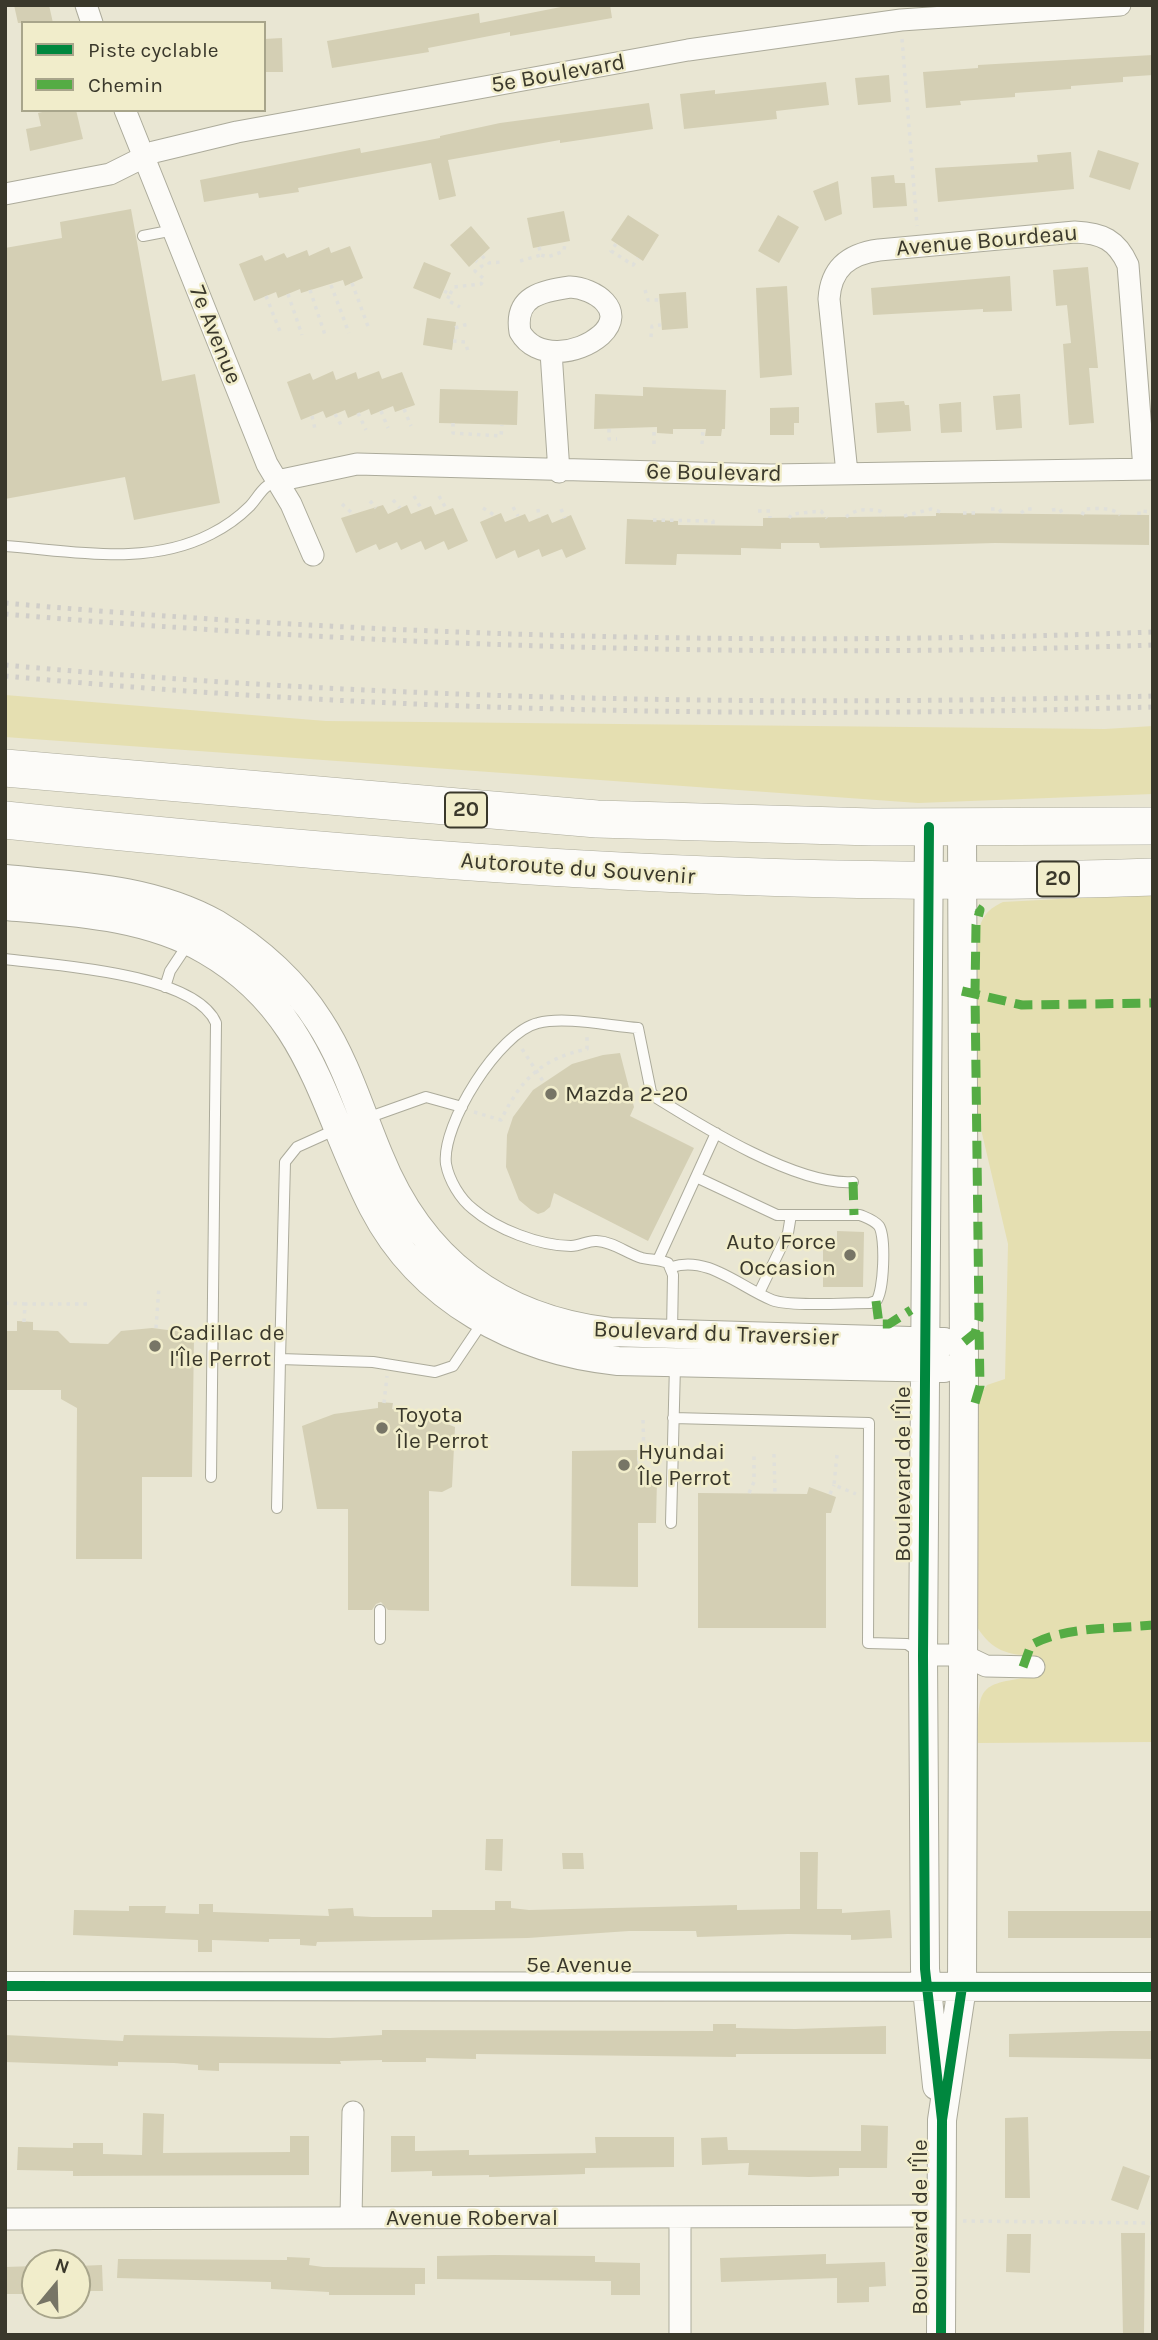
<!DOCTYPE html>
<html>
<head>
<meta charset="utf-8">
<style>
	body { margin:0 }
	#map { position:relative; width:1158px; height:2340px; overflow:hidden; background:#e9e6d3; font-family:Karla,sans-serif }
	canvas { display:block }
	.frame { position:absolute; inset:0; border:7px solid #3a382b; pointer-events:none }
	.legend { position:absolute; left:21px; top:21px; width:245px; height:91px; box-sizing:border-box; background:#f1edcb; border:2px solid #a8a58b; margin:0; padding:9px 12px; list-style:none; font-size:21px; color:#3a382b }
	.legend li { display:flex; align-items:center; gap:14px; height:35px }
	.legend b { width:35px; border:2px solid #a8a58b }
	.north { position:absolute; left:21px; top:2249px; width:70px; height:70px; box-sizing:border-box; background:#f1edcb; border:2px solid #a8a58b; border-radius:50%; rotate:19deg; font-size:19px; font-weight:700; line-height:28px; text-align:center; color:#3a382b }
	.north::after { content:''; display:block; margin:auto; width:24px; height:32px; background:#777566; clip-path:polygon(50% 0,100% 100%,50% 72%,0 100%) }
</style>
</head>
<body>
<div id="map">
<canvas width="1158" height="2340"></canvas>
<div class="frame"></div>
<ul class="legend">
<li><b style="height:9px;background:#00873e"></b>Piste cyclable</li>
<li><b style="height:9px;background:#55ac44"></b>Chemin</li>
</ul>
<div class="north">N</div>
</div>
<script>
const g = document.querySelector('canvas').getContext('2d');
g.lineJoin = 'round';
function fillPath(path, color) {
  g.fillStyle = color;
  g.fill(path, 'evenodd');
}
function stroke(path, color, width, dash) {
  g.strokeStyle = color;
  g.lineWidth = width;
  g.lineCap = dash ? 'butt' : 'round';
  g.setLineDash(dash || []);
  g.stroke(path);
}
function drawText(font, color, halo, rows, align = 'center') {
  g.font = font + ' Karla,sans-serif';
  g.lineWidth = 5;
  g.setLineDash([]);
  g.textBaseline = 'middle';
  g.strokeStyle = halo;
  g.fillStyle = color;
  for (const [text, x, y, turn = 0] of rows) {
    g.save();
    g.translate(x, y);
    g.rotate((+turn || 0) * Math.PI / 180);
    g.textAlign = isNaN(turn) ? turn : align;
    if (halo) g.strokeText(text, 0, 0);
    g.fillText(text, 0, 0);
    g.restore();
  }
}
fillPath(new Path2D(`
	M5,695L326,721L1105,729L1153,726V794L918,803L5,737Z
	M1153,894V1742L978,1743C978,1683 979,1685 1036,1676L1035,1656C1008,1655 992,1651 977,1627L976,1400L987,1385L1005,1379L1008,1244L976,1108L978,933C982,916 988,909 1003,902Z`), '#e5dfb1');
fillPath(new Path2D(`
	M14,5H49L53,23H18Z
	M571,5H610L612,18L510,36V32L428,48L429,52L332,68L327,41L479,13L480,23Z
	M282,38L283,72H264V39Z
	M1153,55V75L1123,77V82L1071,86V89L1015,93V97L960,101L961,105L926,108L923,72L978,68V65Z
	M889,75L891,102L858,105L855,78Z
	M826,82L829,105L776,111L777,119L684,129L680,94L715,90V94Z
	M649,103L653,129L560,143V140L448,160L456,196L439,200L431,163L298,188L299,192L259,198L258,193L204,202L200,180L360,148L361,153L440,138V136L500,123Z
	M51,110H76L83,139L30,151L26,129L41,126L38,113Z
	M1098,150L1139,163L1130,190L1089,177Z
	M1071,152L1074,189L938,202L935,168L1038,162L1037,155Z
	M894,175L895,183H905L907,206L873,208L871,177Z
	M838,181L842,214L825,221L813,191Z
	M131,209L162,381L195,374L220,503L134,520L125,477L5,499V248L62,238L60,222Z
	M564,211L570,241L533,248L527,218Z
	M628,215L659,235L643,261L611,240Z
	M778,215L799,227L779,263L758,251Z
	M471,226L490,248L469,267L450,245Z
	M350,246L363,278L345,286L343,280L301,293L300,289L278,298L276,292L254,301L239,264L262,255L265,261L284,253L287,258L307,250L309,256L329,247L331,253Z
	M424,262L451,273L440,299L413,288Z
	M1088,267L1098,368H1089L1094,423L1069,425L1063,344L1071,343L1067,305L1056,306L1053,270Z
	M1010,276L1012,311L983,312V309L873,315L871,288Z
	M787,286L792,375L760,378L756,288Z
	M686,292L688,328L662,330L659,294Z
	M427,318L456,322L452,350L423,345Z
	M333,371L336,380L356,372L358,379L379,371L382,379L402,372L415,405L395,412L393,406L371,415L369,409L348,418L345,410L326,418L323,411L301,420L287,382L310,373L313,380Z
	M643,387L726,390L725,429H722L721,436H705L706,429H673V434L657,433V427L594,429L595,394L643,396Z
	M440,389L518,391L517,425L439,423Z
	M1020,394L1022,428L996,430L993,396Z
	M904,401L905,405H909L911,431L877,433L875,403Z
	M961,402L962,432L941,433L939,404Z
	M799,407V423H794V435H770V408Z
	M383,505L388,514L407,505L411,514L431,506L435,515L453,508L468,541L448,550L444,541L425,550L421,541L401,550L397,542L379,550L376,544L356,553L341,518Z
	M501,513L505,522L525,514L529,522L548,514L552,523L571,515L586,549L566,558L562,549L542,557L539,549L518,558L515,550L496,559L480,522Z
	M936,513L1149,515V545L995,543L820,548L819,543H781V549L741,548V555L677,554L676,565L625,564L627,519L678,521V525L763,526V518L936,516Z
	M620,1053L634,1107L630,1116L694,1148L648,1241L554,1193L550,1207L544,1212L538,1214L531,1210L519,1200L506,1167L507,1135L513,1117L533,1090L572,1064L603,1055Z
	M837,1231L864,1232L863,1287H823V1244H837Z
	M17,1321L33,1322V1330L58,1331L70,1343L108,1344L121,1331L152,1328L191,1333L194,1337L192,1477H142V1559H76L77,1408L61,1399V1390H5V1331H17Z
	M378,1402L393,1403L392,1409L419,1413L455,1427L452,1487L442,1492L429,1491V1611L388,1610L381,1602L376,1604L372,1610H348V1509H317L302,1426L334,1414L378,1408Z
	M637,1450L638,1478H657L656,1523H638V1587L571,1586L572,1451Z
	M809,1487L836,1497L831,1513H826V1628H698V1493L807,1494Z
	M486,1839H503L502,1871L485,1870Z
	M800,1852H818L817,1909H842V1913L890,1910L892,1938L851,1940V1935L788,1934L697,1937L696,1931H629L528,1938L317,1942L316,1946L300,1945V1939H269V1942L212,1940V1952H198V1940L73,1935L74,1910L129,1911V1906H166L165,1913L199,1914V1904H213V1912L329,1916L328,1909L353,1908L354,1916L372,1917H432V1910H495V1901H511V1908L529,1910L737,1905V1910L800,1909Z
	M562,1853H583L584,1869H563Z
	M1008,1911H1152V1938H1008Z
	M713,2024H736V2028L795,2029L886,2026V2054H736V2057L476,2054V2059L426,2058V2062H382V2060L340,2061L341,2064L219,2063V2071L198,2070V2065L174,2063L118,2062V2066L5,2062V2035L123,2041L124,2035L330,2038L382,2035V2030L713,2031Z
	M1111,2031H1153V2059L1009,2057V2034Z
	M143,2113L164,2114L163,2153L290,2152V2136H309V2175L73,2176V2171L17,2170L18,2147L73,2148V2143H103V2154L142,2155Z
	M1028,2117L1030,2198H1005V2118Z
	M861,2125L888,2126L887,2168H839V2176L809,2177L748,2175L749,2163L702,2165L701,2138L727,2137L728,2150L861,2151Z
	M391,2136H415V2151L469,2150V2155L596,2153L595,2137H674V2167L585,2168V2174L489,2177V2175L432,2176V2171L391,2172Z
	M1123,2166L1150,2176L1138,2210L1111,2200Z
	M1121,2233H1145L1144,2335H1123Z
	M1007,2234H1031L1030,2273L1006,2272Z
	M826,2254V2264L885,2262L886,2286L869,2287V2302L837,2303V2278L721,2282L720,2258Z
	M494,2255L595,2256V2262L640,2263V2295H611V2281L437,2279V2256Z
	M287,2257L310,2258L309,2265L323,2267L425,2268V2284H415V2295H329V2292L271,2289V2282L117,2278L118,2259L287,2260Z
	M102,2265L103,2291H77V2266Z
	M35,2266V2294H5V2267Z`), '#d4cfb4');
const lane = new Path2D(`
	M143,236L174,230
	M5,546C74,551 147,567 211,534C225,527 239,517 250,506C259,496 263,485 277,481
	M5,959C53,965 195,973 216,1023L211,1477
	M165,987L170,971L188,944
	M367,1118L426,1097L462,1107
	M337,1129L297,1147L285,1162L280,1359L373,1362L435,1372L453,1366L484,1320
	M658,1260L716,1133
	M672,1267C707,1255 740,1287 772,1300C790,1307 847,1303 870,1303L876,1301C884,1292 886,1237 879,1226C874,1220 867,1218 860,1215H777L696,1177
	M759,1293L788,1233L791,1215
	M672,1332L673,1275L668,1263C659,1259 650,1260 642,1258C626,1253 614,1242 597,1241C588,1240 581,1246 571,1246C540,1246 496,1229 473,1209C460,1199 449,1180 446,1164C441,1125 499,1032 538,1023C565,1016 610,1026 638,1028L651,1092L655,1097C703,1127 798,1186 853,1182
	M673,1418L869,1423L868,1643L907,1644L920,1653
	M277,1508L280,1359
	M671,1523L675,1365
	M380,1639V1610`);
const street = new Path2D(`
	M86,5L92,23
	M125,110L267,464L291,504L313,555
	M5,194L110,174L154,152L237,132L688,50L901,20L1120,5
	M570,287C594,288 628,310 601,335C578,355 536,360 520,332C514,296 542,291 570,287Z
	M551,352L559,472
	M847,473L829,299C831,268 849,254 879,250L1075,232C1102,233 1117,240 1128,265L1144,469
	M277,481L357,464L771,475L1153,469
	M923,1655H963L986,1666L1034,1667
	M351,2218L353,2112
	M680,2218V2335
	M5,2219L940,2216`);
const secondary = new Path2D(`
	M929,827L923,1655L925,1969L937,2086
	M5,879C77,886 152,888 216,924C257,949 293,980 319,1021C346,1062 360,1111 379,1156C421,1260 500,1319 610,1332L944,1342
	M5,906C73,912 145,915 206,950C312,1011 322,1108 373,1207C421,1300 517,1351 618,1361L944,1368
	M5,1986L1153,1987
	M941,2335L942,2120L962,1987L964,1368L962,827`);
const highway = new Path2D(`
	M5,768L597,819L873,827L1153,826
	M5,820C387,860 769,891 1153,877`);
stroke(lane, '#acab9b', 12);
stroke(street, '#acab9b', 23);
stroke(secondary, '#acab9b', 30);
stroke(highway, '#acab9b', 38);
stroke(new Path2D(`
	M902,39L917,226
	M616,244L611,251L633,265L638,258
	M539,247L541,255L548,257L564,251L565,242
	M482,256L489,263L501,262
	M520,261L541,255
	M352,283L369,329
	M331,285L349,333
	M310,290L325,335
	M645,290L648,300H659
	M444,291L450,294L447,300L460,307
	M288,294L302,335
	M450,294L454,287L481,284L484,279L475,271L482,266L476,261
	M266,296L281,334
	M455,328L468,324
	M651,337L652,326L661,325
	M453,341L465,342L468,351
	M404,409L411,426
	M381,411L388,428
	M358,413L366,430
	M335,414L341,425
	M312,416L315,429
	M453,423V433L501,436L502,425
	M609,429V439H617
	M654,444V427
	M702,444L703,429
	M414,496L422,510
	M439,496L447,510
	M393,500L400,508
	M370,501L376,508
	M342,504L352,513
	M513,507L518,516
	M483,508L494,515
	M538,509L539,518
	M561,509L565,518
	M991,509H999L1003,514
	M1052,510L1060,509L1063,515
	M758,511H770V518
	M963,513H977
	M1021,513L1026,509H1035
	M1082,515L1085,509C1096,509 1111,506 1120,515
	M1139,515V511L1152,512
	M904,516L931,509L944,513
	M846,517C857,508 866,509 880,511L885,516
	M789,518L792,514L821,511L827,518
	M653,520L713,521V525
	M522,1049L543,1081
	M474,1112L501,1120C521,1079 541,1059 587,1049V1035
	M5,1303L25,1304
	M24,1322L25,1304H90
	M156,1328L159,1286
	M384,1403L387,1376
	M643,1452L659,1453
	M774,1454L775,1494
	M837,1455L834,1485L856,1494
	M637,1459H644L643,1418
	M749,1493L754,1482V1454
	M830,1494L834,1485
	M963,2221L1153,2223`), '#e0e0da', 3.5, [3.5, 5]);
stroke(lane, '#fcfbf8', 10);
stroke(street, '#fcfbf8', 21);
stroke(secondary, '#fcfbf8', 28);
stroke(highway, '#fcfbf8', 37);
stroke(new Path2D(`
	M5,603C386,637 771,647 1153,632
	M5,614C386,647 771,659 1153,645
	M5,665C386,700 771,707 1153,696
	M5,676C386,712 770,719 1153,707`), '#d0cec9', 5, [3.5, 7]);
stroke(new Path2D(`
	M962,991L1022,1005L1153,1003
	M853,1182L854,1215
	M876,1301L879,1324H889L911,1310
	M964,1342L975,1333L979,1319L975,992L976,925L980,910L977,908
	M975,1403L980,1386L979,1328
	M1023,1667L1031,1645C1065,1626 1114,1629 1153,1625`), '#55ac44', 9, [18, 9]);
stroke(new Path2D(`
	M929,827L923,1655L925,1969L942,2120
	M5,1986L1153,1987
	M941,2335L942,2120L962,1987`), '#00873e', 10);
for (const [x, y, r, color] of [
	[551,1094,7,"#777566"],
	[850,1255,7,"#777566"],
	[155,1346,7,"#777566"],
	[382,1428,7,"#777566"],
	[624,1465,7,"#777566"]
]) {
  const dot = new Path2D();
  dot.arc(x, y, r, 0, 2 * Math.PI);
  g.fillStyle = color;
  g.fill(dot);
  stroke(dot, '#f1edcb', 2.5);
}
for (const [x, y, w] of [
	[466,810,42],
	[1058,879,42]
]) {
  const box = new Path2D();
  box.roundRect(x - w / 2, y - 17.5, w, 35, 5);
  g.fillStyle = '#f1edcb';
  g.fill(box);
  stroke(box, '#3a382b', 2);
}
drawText('bold 21px', '#3a382b', null, [
	["20",466,810],
	["20",1058,879]
]);
drawText('23px', '#3a382b', '#f1edcb', [
	["5e Boulevard",558,74,-10],
	["Avenue Bourdeau",987,241,-5],
	["7e Avenue",215,335,68],
	["6e Boulevard",714,473,1],
	["Autoroute du Souvenir",578,869,4],
	["Boulevard du Traversier",716,1334,2],
	["Boulevard de l'Île",903,1474,-90],
	["5e Avenue",579,1965],
	["Avenue Roberval",472,2218],
	["Boulevard de l'Île",920,2227,-90]
]);
drawText('23px', '#3a382b', '#f1edcb', [
	["Mazda 2-20",565,1094],
	["Auto Force",836,1242,"right"],
	["Occasion",836,1268,"right"],
	["Cadillac de",169,1333],
	["l'Île Perrot",169,1359],
	["Toyota",396,1415],
	["Île Perrot",396,1441],
	["Hyundai",638,1452],
	["Île Perrot",638,1478]
], 'left');
</script>
</body>
</html>
